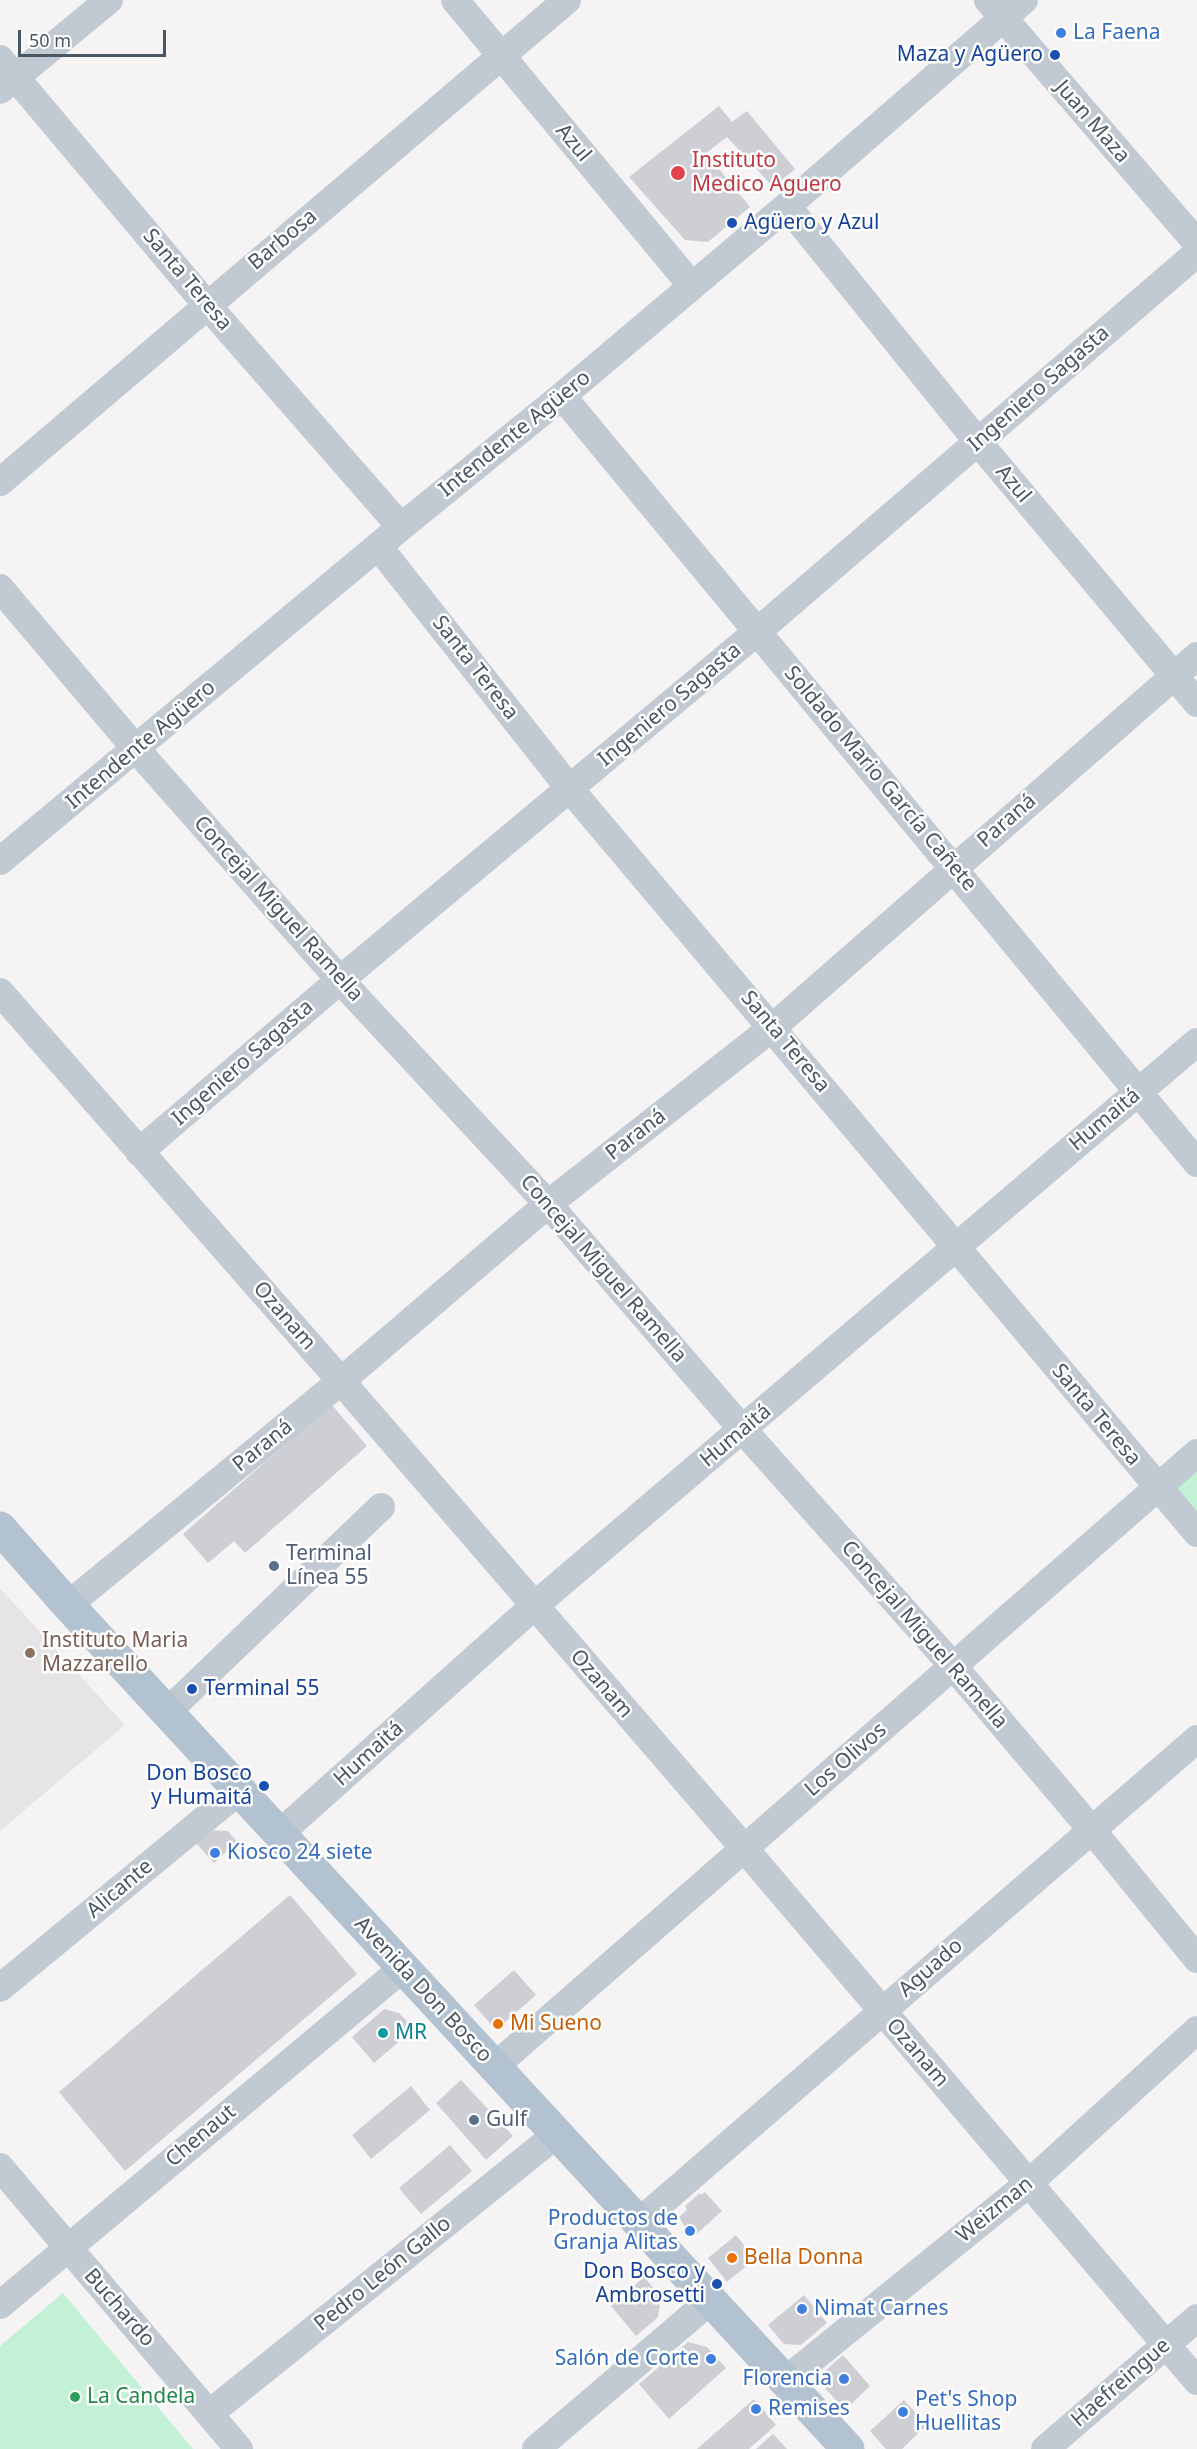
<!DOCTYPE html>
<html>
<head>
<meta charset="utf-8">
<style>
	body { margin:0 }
	#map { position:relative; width:1197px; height:2449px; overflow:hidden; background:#f5f3f3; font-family:"Noto Sans",sans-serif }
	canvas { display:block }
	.scale { position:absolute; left:18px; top:30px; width:148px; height:27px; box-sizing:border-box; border:3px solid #4a5661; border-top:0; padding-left:8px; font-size:18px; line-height:21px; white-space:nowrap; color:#4a5661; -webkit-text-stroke:4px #fff; paint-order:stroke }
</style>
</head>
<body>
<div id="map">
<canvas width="1197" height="2449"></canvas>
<div class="scale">50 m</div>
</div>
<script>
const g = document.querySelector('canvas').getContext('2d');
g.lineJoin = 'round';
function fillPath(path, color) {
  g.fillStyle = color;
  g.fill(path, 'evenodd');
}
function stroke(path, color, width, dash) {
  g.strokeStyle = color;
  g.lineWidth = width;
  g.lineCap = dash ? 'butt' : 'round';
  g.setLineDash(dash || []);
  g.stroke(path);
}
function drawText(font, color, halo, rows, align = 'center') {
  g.font = font + ' "Noto Sans",sans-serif';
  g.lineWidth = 5;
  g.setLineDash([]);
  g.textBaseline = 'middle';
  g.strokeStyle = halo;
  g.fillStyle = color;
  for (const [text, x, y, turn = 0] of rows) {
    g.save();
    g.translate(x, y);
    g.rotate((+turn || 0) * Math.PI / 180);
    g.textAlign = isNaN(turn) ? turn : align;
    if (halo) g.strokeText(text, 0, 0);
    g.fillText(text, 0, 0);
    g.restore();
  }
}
fillPath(new Path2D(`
	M0,1588L125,1725L0,1831Z`), '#e6e4e5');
fillPath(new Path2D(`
	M1197,1453V1533L1158,1489Z
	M63,2293L193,2449H0V2346Z`), '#c3f1d5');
fillPath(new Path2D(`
	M719,106L732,122L747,111L795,169L773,187L727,137L706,153L750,207L708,242L685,240L629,177Z
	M331,1404L367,1446L245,1553L234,1541L208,1563L183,1534Z
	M208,1830L228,1831L237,1842L214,1863L195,1842Z
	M290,1895L357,1974L125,2171L59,2092Z
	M514,1970L536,1995L496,2030L474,2005Z
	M384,2009L399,2013L414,2029L374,2063L352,2037Z
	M461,2080L513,2136L486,2160L436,2103Z
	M411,2086L430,2110L371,2159L352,2135Z
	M450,2145L472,2171L421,2214L399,2188Z
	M705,2192L722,2211L692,2238L679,2217L687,2210L685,2206L700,2193L701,2195Z
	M736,2235L755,2259L727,2282L708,2258Z
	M644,2277L661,2297L658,2317L636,2336L611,2306Z
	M804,2295L827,2323L801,2345L784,2344L768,2325Z
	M688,2342L707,2347L726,2368L669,2419L639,2384Z
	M843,2355L870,2386L845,2410L824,2387L825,2371Z
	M754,2399L776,2425L749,2449H697Z
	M904,2400L927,2425L902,2449H886L870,2431Z
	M773,2434L787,2449H756Z`), '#cdcfd5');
stroke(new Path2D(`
	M455,0L692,286
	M988,0L1197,243
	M0,59L207,305L401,527
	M0,90L109,0
	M787,206L978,442L1197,703
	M562,396L1197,1163
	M0,482L567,0
	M378,546L570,789L1197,1533
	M0,588L136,749L340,980L548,1204L743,1430L954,1667L1091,1829L1197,1959
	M0,861L401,527L562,396L787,206L1024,0
	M0,992L341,1381L744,1848L1197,2381
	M139,1152L340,980L758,631L1197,253
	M68,1605L341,1381L548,1204L773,1027L1197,656
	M168,1711L381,1507
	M279,1834L534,1606L1197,1042
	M0,1988L240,1790
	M494,2067L1197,1453
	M0,2167L239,2449
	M639,2222L1197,1739
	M0,2305L403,1968
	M786,2380L1029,2183L1197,2030
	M210,2413L557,2134
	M536,2449L711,2300
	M1045,2449L1197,2318`), '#c1cad2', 28);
stroke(new Path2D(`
	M0,1528L68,1605L848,2449`), '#b3c2d1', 33);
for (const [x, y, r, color] of [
	[1061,33,6,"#3f7fe0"],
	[1055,55,6,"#1a4fb4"],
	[678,173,8,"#e0444e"],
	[732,223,6,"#1a4fb4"],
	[274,1566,6,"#5c6f8a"],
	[30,1653,6,"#8d6e63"],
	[192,1689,6,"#1a4fb4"],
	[264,1786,6,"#1a4fb4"],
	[215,1853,6,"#3f7fe0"],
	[498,2024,6,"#e8710a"],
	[383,2033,6,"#0f9aa8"],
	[474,2120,6,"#5c6f8a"],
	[690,2231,6,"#3f7fe0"],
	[732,2258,6,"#e8710a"],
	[717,2284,6,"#1a4fb4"],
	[802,2309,6,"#3f7fe0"],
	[711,2359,6,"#3f7fe0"],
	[844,2379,6,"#3f7fe0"],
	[75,2397,6,"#2e9e5b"],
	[756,2409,6,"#3f7fe0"],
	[903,2412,6,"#3f7fe0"]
]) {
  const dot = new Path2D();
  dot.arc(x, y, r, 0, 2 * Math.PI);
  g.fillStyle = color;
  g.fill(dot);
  stroke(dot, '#fff', 2);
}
drawText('21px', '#366cbe', '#fff', [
	["La Faena",1073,33],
	["Kiosco 24 siete",227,1853],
	["Productos de",678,2219,"right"],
	["Granja Alitas",678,2243,"right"],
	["Nimat Carnes",814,2309],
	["Salón de Corte",699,2359,"right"],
	["Florencia",832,2379,"right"],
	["Pet's Shop",915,2400],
	["Huellitas",915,2424],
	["Remises",768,2409]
], 'left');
drawText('21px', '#164399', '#fff', [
	["Maza y Agüero",1043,55],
	["Agüero y Azul",744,223,"left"],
	["Terminal 55",204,1689,"left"],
	["Don Bosco",252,1774],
	["y Humaitá",252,1798],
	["Don Bosco y",705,2272],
	["Ambrosetti",705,2296]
], 'right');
drawText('21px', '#4a5661', '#fff', [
	["Juan Maza",1092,122,49],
	["Azul",573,143,50],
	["Barbosa",283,240,-40],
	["Santa Teresa",187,280,50],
	["Ingeniero Sagasta",1039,389,-41],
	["Intendente Agüero",515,434,-39],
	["Azul",1013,484,50],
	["Santa Teresa",475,668,52],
	["Ingeniero Sagasta",670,705,-40],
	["Intendente Agüero",141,745,-40],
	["Soldado Mario García Cañete",880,779,50],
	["Paraná",1007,821,-41],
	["Concejal Miguel Ramella",278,909,48],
	["Santa Teresa",785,1042,50],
	["Ingeniero Sagasta",243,1063,-41],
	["Humaitá",1105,1120,-40],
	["Paraná",636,1135,-38],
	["Concejal Miguel Ramella",603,1269,49],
	["Ozanam",284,1316,49],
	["Santa Teresa",1096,1415,50],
	["Humaitá",736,1436,-40],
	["Paraná",263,1446,-39],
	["Concejal Miguel Ramella",924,1635,49],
	["Ozanam",601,1684,49],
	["Humaitá",369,1754,-42],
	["Los Olivos",846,1760,-41],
	["Alicante",120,1889,-40],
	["Aguado",931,1968,-41],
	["Avenida Don Bosco",423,1990,47],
	["Ozanam",917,2053,49],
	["Chenaut",201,2136,-40],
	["Weizman",995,2210,-39],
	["Pedro León Gallo",383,2274,-39],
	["Buchardo",119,2308,49],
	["Haefreingue",1121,2383,-41]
]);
drawText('21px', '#be3a42', '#fff', [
	["Instituto",692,161],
	["Medico Aguero",692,185]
], 'left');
drawText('21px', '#4e5e75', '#fff', [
	["Terminal",286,1554],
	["Línea 55",286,1578],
	["Gulf",486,2120]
], 'left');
drawText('21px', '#785e54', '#fff', [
	["Instituto Maria",42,1641],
	["Mazzarello",42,1665]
], 'left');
drawText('21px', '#c56008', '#fff', [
	["Mi Sueno",510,2024],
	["Bella Donna",744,2258]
], 'left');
drawText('21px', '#0d838f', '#fff', [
	["MR",395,2033]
], 'left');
drawText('21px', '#27864d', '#fff', [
	["La Candela",87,2397]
], 'left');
</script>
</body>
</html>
